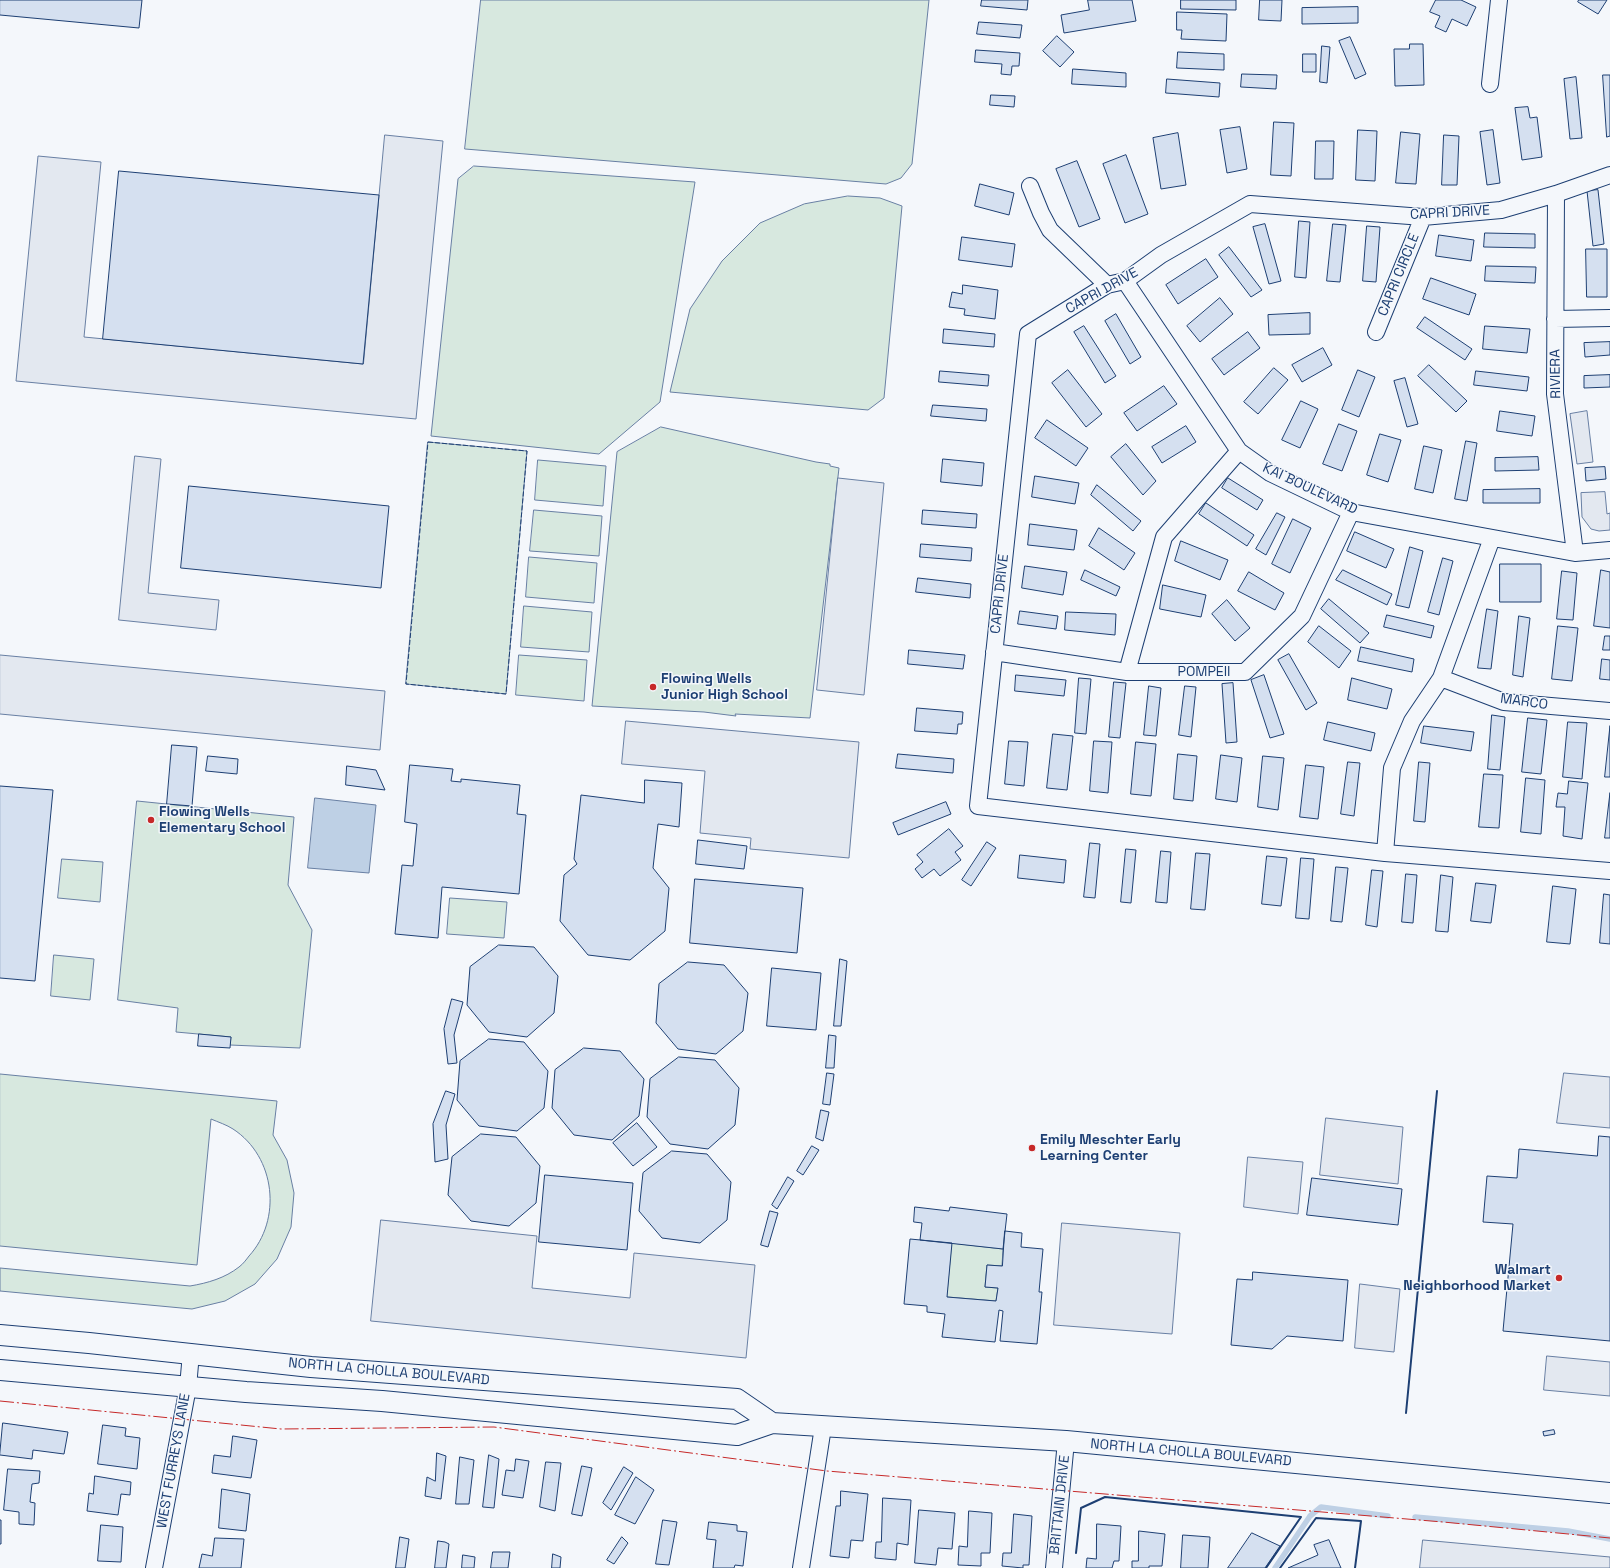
<!DOCTYPE html>
<html>
<head>
<meta charset="utf-8">
<style>
	body { margin:0 }
	canvas { display:block; background:#f4f7fb }
</style>
</head>
<body>
<canvas width="1610" height="1568"></canvas>
<script>
const g = document.querySelector('canvas').getContext('2d');
g.lineJoin = 'round';
function fillPath(path, color) {
  g.fillStyle = color;
  g.fill(path, 'evenodd');
}
function stroke(path, color, width, dash) {
  g.strokeStyle = color;
  g.lineWidth = width;
  g.lineCap = dash ? 'butt' : 'round';
  g.setLineDash(dash || []);
  g.stroke(path);
}
function drawText(font, color, halo, rows, align = 'center') {
  g.font = font + ' "Space Grotesk",sans-serif';
  g.lineWidth = 3;
  g.setLineDash([]);
  g.textBaseline = 'middle';
  g.strokeStyle = halo;
  g.fillStyle = color;
  for (const [text, x, y, turn = 0] of rows) {
    g.save();
    g.translate(x, y);
    g.rotate((+turn || 0) * Math.PI / 180);
    g.textAlign = isNaN(turn) ? turn : align;
    if (halo) g.strokeText(text, 0, 0);
    g.fillText(text, 0, 0);
    g.restore();
  }
}
const green = new Path2D(`
	M481,0H929L912,164L901,178L886,184L465,149Z
	M474,166L695,182L660,402L599,454L431,436L458,179Z
	M848,196L880,198L902,206L884,398L868,410L670,392L690,309L722,261L760,223L804,204Z
	M661,427L816,462L830,464V466L839,468L810,718L735,714L736,716L704,712L592,706L617,452Z
	M428,442L527,451L506,694L406,684Z
	M538,460L606,466L603,506L535,500Z
	M534,510L602,516L599,556L530,551Z
	M529,557L597,563L594,603L526,597Z
	M524,606L592,612L589,652L521,647Z
	M519,655L587,660L584,701L516,695Z
	M137,801L294,817L288,885L312,930L300,1048L230,1045L231,1037L176,1032L178,1008L118,1000Z
	M62,859L103,862L100,902L58,898Z
	M450,898L507,902L504,938L447,934Z
	M54,955L94,959L90,1000L51,996Z
	M0,1074L277,1101L273,1135L287,1160L294,1193L291,1227L277,1259L255,1284L225,1301L192,1309L0,1291V1268L190,1286C208,1283 225,1278 239,1267C243,1264 246,1260 249,1256C282,1220 276,1157 233,1129C227,1125 218,1122 211,1119L197,1265L0,1246Z
	M952,1243L1003,1249L1002,1266L987,1265L985,1287L998,1288L996,1301L947,1297Z`);
fillPath(green, '#d7e8df');
stroke(green, '#687fa3', 1);
const parking = new Path2D(`
	M385,135L443,141L416,419L16,381L38,156L101,162L84,337L363,364Z
	M1587,411L1593,462L1577,464L1570,414Z
	M135,456L161,459L148,593L219,600L216,630L119,620Z
	M838,478L884,483L864,695L817,690Z
	M1605,492L1607,514L1610,513V530L1599,531L1591,529L1582,517L1581,493Z
	M0,655L385,691L380,750L0,714Z
	M626,721L859,742L849,858L750,849L751,838L700,833L705,771L622,764Z
	M1564,1073L1610,1077V1128L1557,1123Z
	M1326,1118L1403,1127L1398,1184L1320,1175Z
	M1248,1157L1303,1162L1298,1214L1244,1207Z
	M381,1220L537,1236L532,1288L630,1298L634,1253L755,1265L746,1358L371,1321Z
	M1062,1223L1180,1233L1172,1334L1054,1325Z
	M1360,1284L1400,1289L1394,1352L1355,1348Z
	M1547,1356L1610,1362V1396L1544,1390Z
	M1423,1540L1610,1557V1568H1420Z`);
fillPath(parking, '#e3e8f0');
stroke(parking, '#687fa3', 1);
const water = new Path2D(`
	M315,798L376,805L369,873L308,868Z`);
fillPath(water, '#bed0e5');
stroke(water, '#687fa3', 1);
stroke(new Path2D(`
	M1415,1517L1568,1531L1610,1539
	M1275,1568L1310,1516L1321,1507L1388,1516`), '#bed0e5', 5.5);
const building = new Path2D(`
	M0,0H142L139,28L0,15Z
	M982,0H1028L1027,10L981,6Z
	M1088,0H1132L1136,21L1064,33L1061,15L1089,10Z
	M1181,0H1236V10L1181,9Z
	M1260,0H1282L1281,21L1259,20Z
	M1436,0H1461L1476,7L1467,26L1452,19L1446,32L1435,27L1440,16L1430,12Z
	M1579,0H1607L1598,14L1578,2Z
	M1358,7V23L1302,24V8Z
	M1177,12L1227,14L1226,41L1181,39L1182,30H1177Z
	M979,22L1022,25L1020,38L977,34Z
	M1057,36L1074,52L1060,67L1043,51Z
	M1350,37L1366,74L1355,79L1339,41Z
	M1410,44H1423L1424,85L1395,86L1394,49H1409Z
	M1322,46L1330,47L1327,83L1320,82Z
	M976,50L1020,53L1019,66H1012L1011,75L1001,74L1002,64L975,62Z
	M1178,52L1224,54V70L1177,68Z
	M1303,54H1316V72H1303Z
	M1073,69L1126,73V87L1072,84Z
	M1242,74L1277,75L1276,89L1241,87Z
	M1603,75H1610V136L1607,137Z
	M1576,77L1582,138L1570,139L1564,79Z
	M1167,79L1220,83L1219,97L1166,93Z
	M991,95L1015,96L1014,107L990,105Z
	M1528,107L1530,118L1537,117L1542,157L1522,160L1515,108Z
	M1274,122L1294,123L1291,176L1271,175Z
	M1240,127L1247,169L1227,173L1220,130Z
	M1358,130L1377,131L1375,181L1356,180Z
	M1493,130L1500,183L1487,185L1480,132Z
	M1401,132L1420,134L1416,184L1396,183Z
	M1178,133L1186,185L1161,189L1153,138Z
	M1444,135L1459,136L1457,185H1442Z
	M1316,141H1334L1333,179H1315Z
	M1126,155L1148,214L1125,223L1103,164Z
	M1077,161L1100,219L1079,227L1056,169Z
	M119,171L379,195L363,364L103,339Z
	M980,184L1014,193L1009,215L975,206Z
	M1598,190L1604,244L1593,246L1587,191Z
	M1299,221L1310,222L1306,278L1295,277Z
	M1265,224L1281,281L1269,284L1253,227Z
	M1333,224L1346,225L1340,282L1327,281Z
	M1367,226L1380,227L1376,282L1363,281Z
	M1485,233L1535,234V248L1484,247Z
	M1439,235L1474,240L1471,261L1436,256Z
	M962,237L1015,244L1012,267L959,260Z
	M1229,247L1262,290L1251,297L1219,255Z
	M1586,249H1607V297H1587Z
	M1206,259L1218,277L1178,304L1166,285Z
	M1486,266L1536,267L1535,283L1485,281Z
	M1431,278L1476,294L1469,315L1423,299Z
	M963,285L998,290L995,319L964,315L965,309L949,307L952,292L962,294Z
	M1220,298L1233,314L1200,342L1187,326Z
	M1310,313V334L1269,335L1268,315Z
	M1116,314L1141,357L1130,364L1105,321Z
	M1425,317L1472,349L1465,360L1417,328Z
	M1084,326L1116,376L1105,383L1074,332Z
	M1485,326L1530,329L1527,353L1483,349Z
	M944,329L995,334L994,347L943,343Z
	M1248,332L1260,348L1224,375L1212,359Z
	M1610,342V355L1585,357L1584,343Z
	M1323,348L1332,365L1302,382L1292,365Z
	M1429,365L1467,401L1456,412L1418,376Z
	M1274,368L1288,380L1258,414L1244,402Z
	M1068,370L1102,414L1086,427L1052,383Z
	M1358,370L1375,377L1359,417L1342,410Z
	M940,371L989,375L988,386L939,382Z
	M1476,371L1529,377L1527,391L1474,385Z
	M1610,375V387L1584,388V376Z
	M1405,378L1418,424L1407,427L1394,381Z
	M1164,386L1177,404L1137,431L1124,413Z
	M1301,401L1318,409L1300,448L1282,440Z
	M933,405L987,409L986,421L931,416Z
	M1500,411L1535,416L1532,436L1497,431Z
	M1047,420L1088,448L1076,466L1035,438Z
	M1339,424L1357,431L1342,471L1323,464Z
	M1186,426L1196,442L1162,463L1152,447Z
	M1380,434L1401,440L1388,482L1367,475Z
	M1466,441L1477,443L1467,501L1455,499Z
	M1126,444L1156,481L1143,495L1111,457Z
	M1424,446L1442,450L1433,493L1415,489Z
	M1538,457L1539,470L1495,471V458Z
	M943,459L984,463L982,486L941,482Z
	M1605,467L1606,479L1586,481L1585,468Z
	M1035,476L1079,483L1075,504L1032,497Z
	M1228,478L1263,500L1257,510L1222,488Z
	M1097,485L1141,521L1133,531L1091,495Z
	M189,486L389,506L381,588L181,568Z
	M1540,489V503H1483V490Z
	M1206,503L1254,535L1247,546L1199,514Z
	M923,510L977,514L976,528L922,524Z
	M1277,513L1285,517L1266,555L1256,549Z
	M1293,519L1311,528L1290,573L1272,564Z
	M1030,524L1077,530L1074,550L1028,545Z
	M1099,528L1135,553L1124,570L1089,546Z
	M1355,532L1394,549L1386,568L1347,551Z
	M1181,541L1228,560L1220,580L1175,561Z
	M921,544L972,548L971,561L920,557Z
	M1410,547L1423,551L1409,608L1396,605Z
	M1443,558L1453,561L1439,615L1428,612Z
	M1500,564H1541V602H1500Z
	M1025,566L1067,572L1063,595L1022,588Z
	M1085,570L1120,587L1116,596L1081,580Z
	M1343,570L1392,594L1387,605L1336,580Z
	M1601,570L1610,572V628L1594,626Z
	M1562,571L1577,573L1573,620L1557,619Z
	M1249,572L1284,593L1275,610L1238,591Z
	M918,578L971,584L970,598L916,592Z
	M1163,585L1206,595L1201,617L1160,609Z
	M1329,599L1369,633L1360,643L1321,609Z
	M1227,600L1250,628L1235,641L1212,614Z
	M1487,609L1498,611L1491,669L1478,668Z
	M1020,611L1058,616L1056,629L1018,624Z
	M1066,612L1116,614L1115,635L1065,630Z
	M1387,615L1434,626L1431,638L1384,627Z
	M1519,616L1530,618L1523,677L1513,675Z
	M1319,626L1351,651L1339,668L1308,642Z
	M1558,626L1578,628L1572,681L1552,679Z
	M1605,636H1610V650H1603Z
	M1361,647L1414,659L1412,672L1358,661Z
	M909,650L965,655L963,669L908,664Z
	M1289,654L1317,703L1306,710L1278,660Z
	M1602,659L1610,660V680L1600,679Z
	M1016,675L1066,680L1064,696L1015,691Z
	M1264,675L1284,734L1270,738L1251,680Z
	M1079,678L1091,679L1086,734L1075,733Z
	M1352,678L1392,689L1387,709L1348,700Z
	M1114,682L1126,683L1120,738L1109,737Z
	M1233,683L1237,742L1226,743L1222,684Z
	M1149,686L1161,688L1156,736L1144,735Z
	M1185,686L1196,687L1191,737L1179,735Z
	M917,708L963,712L962,724H958L957,734L915,731Z
	M1492,715L1505,717L1500,770L1488,769Z
	M1528,718L1547,720L1541,774L1522,772Z
	M1328,722L1375,733L1371,751L1324,740Z
	M1568,722L1587,723L1582,779L1563,777Z
	M1424,726L1474,732L1471,751L1421,743Z
	M1610,726V777H1605Z
	M1053,734L1073,736L1067,790L1047,788Z
	M1009,741L1028,742L1024,786L1005,784Z
	M1094,741L1112,742L1108,793L1090,791Z
	M1136,742L1156,744L1151,796L1131,794Z
	M172,745L197,747L192,806L167,804Z
	M898,754L954,759L953,773L896,768Z
	M1178,754L1197,756L1193,801L1174,799Z
	M1221,755L1242,758L1237,802L1216,799Z
	M208,756L238,759L237,774L206,771Z
	M1263,756L1284,758L1278,810L1258,807Z
	M1348,762L1360,763L1354,816L1341,814Z
	M1419,762L1430,763L1425,822L1414,821Z
	M410,765L453,769L451,781L461,782V779L520,785L517,814L526,815L519,894L442,887L438,938L395,934L402,865L413,866L417,824L405,822Z
	M1306,765L1324,767L1318,819L1300,817Z
	M347,766L376,770L385,790L346,785Z
	M1484,774L1503,775L1499,828L1479,827Z
	M1526,778L1545,780L1541,834L1521,832Z
	M645,780L682,783L679,827L658,824L653,868L669,888L665,931L630,960L588,955L560,921L564,875L577,864L574,859L581,795L644,803Z
	M1569,781L1588,783L1582,839L1563,836L1565,807H1556L1558,793L1567,794Z
	M0,786L53,790L35,981L0,978Z
	M1610,793V838H1605Z
	M946,802L951,814L898,835L893,823Z
	M949,829L963,846L955,852L961,860L940,876L934,869L922,878L915,869L923,862L917,855Z
	M698,840L747,846L744,869L696,864Z
	M987,842L996,848L971,886L962,880Z
	M1090,843L1100,844L1095,898L1084,897Z
	M1126,849L1136,850L1131,903L1121,902Z
	M1161,851L1171,852L1167,903L1156,902Z
	M1196,853L1210,854L1205,910L1191,909Z
	M1020,855L1066,860L1064,883L1018,878Z
	M1267,856L1287,858L1281,906L1262,904Z
	M1301,858L1314,859L1309,919L1296,918Z
	M1336,867L1348,868L1342,922L1331,921Z
	M1372,870L1383,871L1377,927L1366,925Z
	M1406,874L1417,875L1413,923L1402,922Z
	M1441,875L1453,877L1448,932L1436,931Z
	M695,879L803,888L797,953L690,943Z
	M1476,883L1496,885L1491,923L1471,921Z
	M1553,886L1576,889L1570,944L1547,942Z
	M1604,894L1610,895V944L1600,943Z
	M499,945L534,947L558,976L554,1013L527,1037L489,1032L467,1005L470,967Z
	M840,959L847,961L841,1026H834Z
	M688,962L724,965L748,993L743,1031L716,1054L678,1049L656,1023L659,984Z
	M772,968L821,973L816,1030L767,1026Z
	M452,999L463,1002L454,1035L457,1063L448,1064L444,1029Z
	M199,1034L231,1037L230,1048L198,1046Z
	M829,1035L836,1036L834,1068H826Z
	M489,1039L524,1042L548,1071L544,1108L517,1131L479,1126L457,1100L460,1061Z
	M584,1048L620,1051L644,1079L639,1116L612,1140L574,1135L552,1108L555,1070Z
	M679,1057L715,1060L739,1088L735,1125L708,1149L670,1144L647,1117L650,1079Z
	M827,1073L834,1074L830,1105L823,1104Z
	M446,1091L455,1094L446,1125L448,1159L435,1162L433,1124Z
	M821,1110L829,1112L823,1141L816,1138Z
	M637,1123L657,1147L633,1166L613,1143Z
	M481,1134L516,1137L540,1166L536,1203L509,1226L471,1221L448,1195L452,1157Z
	M1599,1136L1610,1137V1341L1503,1331L1513,1224L1483,1222L1487,1176L1517,1178L1519,1149L1597,1156Z
	M812,1146L819,1150L803,1175L797,1171Z
	M672,1151L707,1154L731,1182L727,1220L700,1243L662,1238L639,1211L643,1173Z
	M545,1175L633,1183L627,1250L539,1242Z
	M788,1177L794,1181L777,1209L772,1205Z
	M1312,1178L1402,1189L1398,1225L1307,1215Z
	M915,1207L949,1211L950,1207L1007,1214L1003,1249L920,1240L922,1223L914,1222Z
	M770,1211L778,1213L768,1247L761,1245Z
	M1005,1231L1022,1233L1021,1247L1043,1249L1039,1292H1042L1037,1344L1000,1341L1003,1311L999,1310L995,1342L942,1337L945,1314L927,1312V1306L904,1304L910,1239L952,1243L947,1297L996,1301L998,1288L985,1287L987,1265L1002,1266Z
	M1253,1272L1348,1280L1343,1341L1287,1336L1272,1349L1231,1345L1237,1279L1252,1280Z
	M3,1423L68,1432L64,1454L33,1450L32,1459L0,1455Z
	M103,1425L126,1428L125,1436L140,1438L137,1469L98,1464Z
	M1554,1430L1555,1434L1544,1436L1543,1432Z
	M233,1436L257,1440L251,1478L212,1473L214,1455L230,1457Z
	M437,1453L446,1456L441,1499L425,1496L427,1477L435,1481Z
	M489,1455L499,1459L494,1508L483,1507Z
	M460,1457L474,1460L469,1504H456Z
	M516,1459L529,1461L523,1498L502,1495L506,1470L514,1471Z
	M546,1462L561,1463L555,1511L540,1507Z
	M582,1466L592,1468L582,1516L572,1514Z
	M624,1467L633,1473L611,1510L603,1503Z
	M8,1469L40,1471L39,1483L32,1484L30,1502L35,1503L34,1525L19,1524V1512L4,1510Z
	M95,1476L131,1482L130,1495L121,1494L118,1515L87,1511L89,1493L93,1494Z
	M636,1477L654,1490L635,1524L615,1515Z
	M222,1489L250,1494L246,1531L219,1528Z
	M841,1491L868,1494L863,1541L851,1540L849,1558L830,1556L836,1506H840Z
	M883,1498L911,1500L908,1545L897,1543L896,1560L875,1558L876,1542H881Z
	M919,1510L955,1513L952,1549L938,1548L936,1565L915,1563Z
	M969,1511L992,1513L990,1553H981V1566L958,1565L959,1546L967,1547Z
	M1014,1514L1032,1516L1029,1565H1023V1568L1002,1566L1003,1553H1011Z
	M0,1520H1V1544H0Z
	M663,1520L677,1522L669,1565L656,1564Z
	M709,1522L737,1525V1531L747,1532L743,1566L735,1565L734,1568H713L716,1540L707,1539Z
	M1097,1524L1121,1526L1119,1561H1114L1112,1568H1086L1087,1558L1096,1559Z
	M101,1525L123,1527L121,1562L98,1561Z
	M1139,1531L1165,1534L1162,1566H1149V1568H1132V1561H1138Z
	M1252,1533L1280,1546L1265,1568H1228Z
	M1183,1535L1210,1537L1208,1568H1181Z
	M400,1537L409,1539L405,1568H396Z
	M622,1537L628,1543L614,1564L607,1560Z
	M215,1538L244,1539L241,1568H199L202,1554L212,1556Z
	M1329,1540L1341,1568H1288L1318,1555L1314,1545Z
	M438,1541L445,1542L449,1544L446,1568H435Z
	M493,1552H510L508,1568H491Z
	M553,1554L561,1557L560,1568H552Z
	M463,1555L475,1557L474,1568H462Z`);
fillPath(building, '#d5e0f0');
stroke(building, '#1d3f73', 1);
const minor = new Path2D(`
	M1490,84L1499,0
	M1610,175L1556,194L1501,210L1423,217L1250,204L1161,255L1125,281L1107,285L1028,334L978,806L1385,853L1610,871
	M1030,186L1041,213L1050,230L1107,285
	M1556,194L1555,394L1575,553
	M1125,281L1239,451L1270,473L1351,512L1575,553L1610,550
	M1555,319L1610,318
	M1376,332L1423,217
	M994,652L1127,672H1245L1302,616L1351,512
	M1127,672L1164,537L1239,451
	M1441,678L1504,702L1610,711
	M1385,853L1392,768L1412,721L1441,678L1492,538
	M154,1568L188,1387L191,1353
	M801,1568L823,1427
	M1054,1568L1066,1441`);
const tertiary = new Path2D(`
	M0,1335L89,1343L311,1367L737,1399L772,1423
	M0,1370L246,1392L382,1401L737,1435L772,1423L1066,1441L1610,1493`);
stroke(minor, '#1d3f73', 18);
stroke(tertiary, '#1d3f73', 22);
stroke(minor, '#f4f7fb', 16);
stroke(tertiary, '#f4f7fb', 20);
stroke(new Path2D(`
	M428,442L527,451L506,694L406,684Z`), '#1d3f73', 1, [5, 2]);
stroke(new Path2D(`
	M1406,1413L1437,1091
	M1076,1553L1081,1508L1105,1497L1301,1517L1266,1568
	M1280,1568L1316,1518L1361,1521L1355,1568`), '#1d3f73', 2);
stroke(new Path2D(`
	M0,1401L281,1429L494,1427L827,1471L1443,1522L1610,1538`), '#c62828', 1, [14, 3, 2, 3]);
for (const [x, y, r, color] of [
	[653,687,4,"#c62828"],
	[151,820,4,"#c62828"],
	[1032,1148,4,"#c62828"],
	[1559,1278,4,"#c62828"]
]) {
  const dot = new Path2D();
  dot.arc(x, y, r, 0, 2 * Math.PI);
  g.fillStyle = color;
  g.fill(dot);
  stroke(dot, '#f4f7fb', 1.5);
}
drawText('14px', '#1d3f73', '#f4f7fb', [
	["CAPRI DRIVE",1450,213,-3],
	["CAPRI CIRCLE",1399,275,-68],
	["CAPRI DRIVE",1102,291,-29],
	["RIVIERA",1556,374,-91],
	["KAI BOULEVARD",1310,489,25],
	["CAPRI DRIVE",1000,594,-84],
	["POMPEII",1204,672],
	["MARCO",1524,702,8],
	["NORTH LA CHOLLA BOULEVARD",389,1372,5],
	["NORTH LA CHOLLA BOULEVARD",1191,1453,5],
	["WEST FURREYS LANE",174,1461,-80],
	["BRITTAIN DRIVE",1060,1505,-84]
]);
drawText('bold 14px', '#1d3f73', '#f4f7fb', [
	["Flowing Wells",661,679],
	["Junior High School",661,695],
	["Flowing Wells",159,812],
	["Elementary School",159,828],
	["Emily Meschter Early",1040,1140],
	["Learning Center",1040,1156],
	["Walmart",1551,1270,"right"],
	["Neighborhood Market",1551,1286,"right"]
], 'left');
</script>
</body>
</html>
